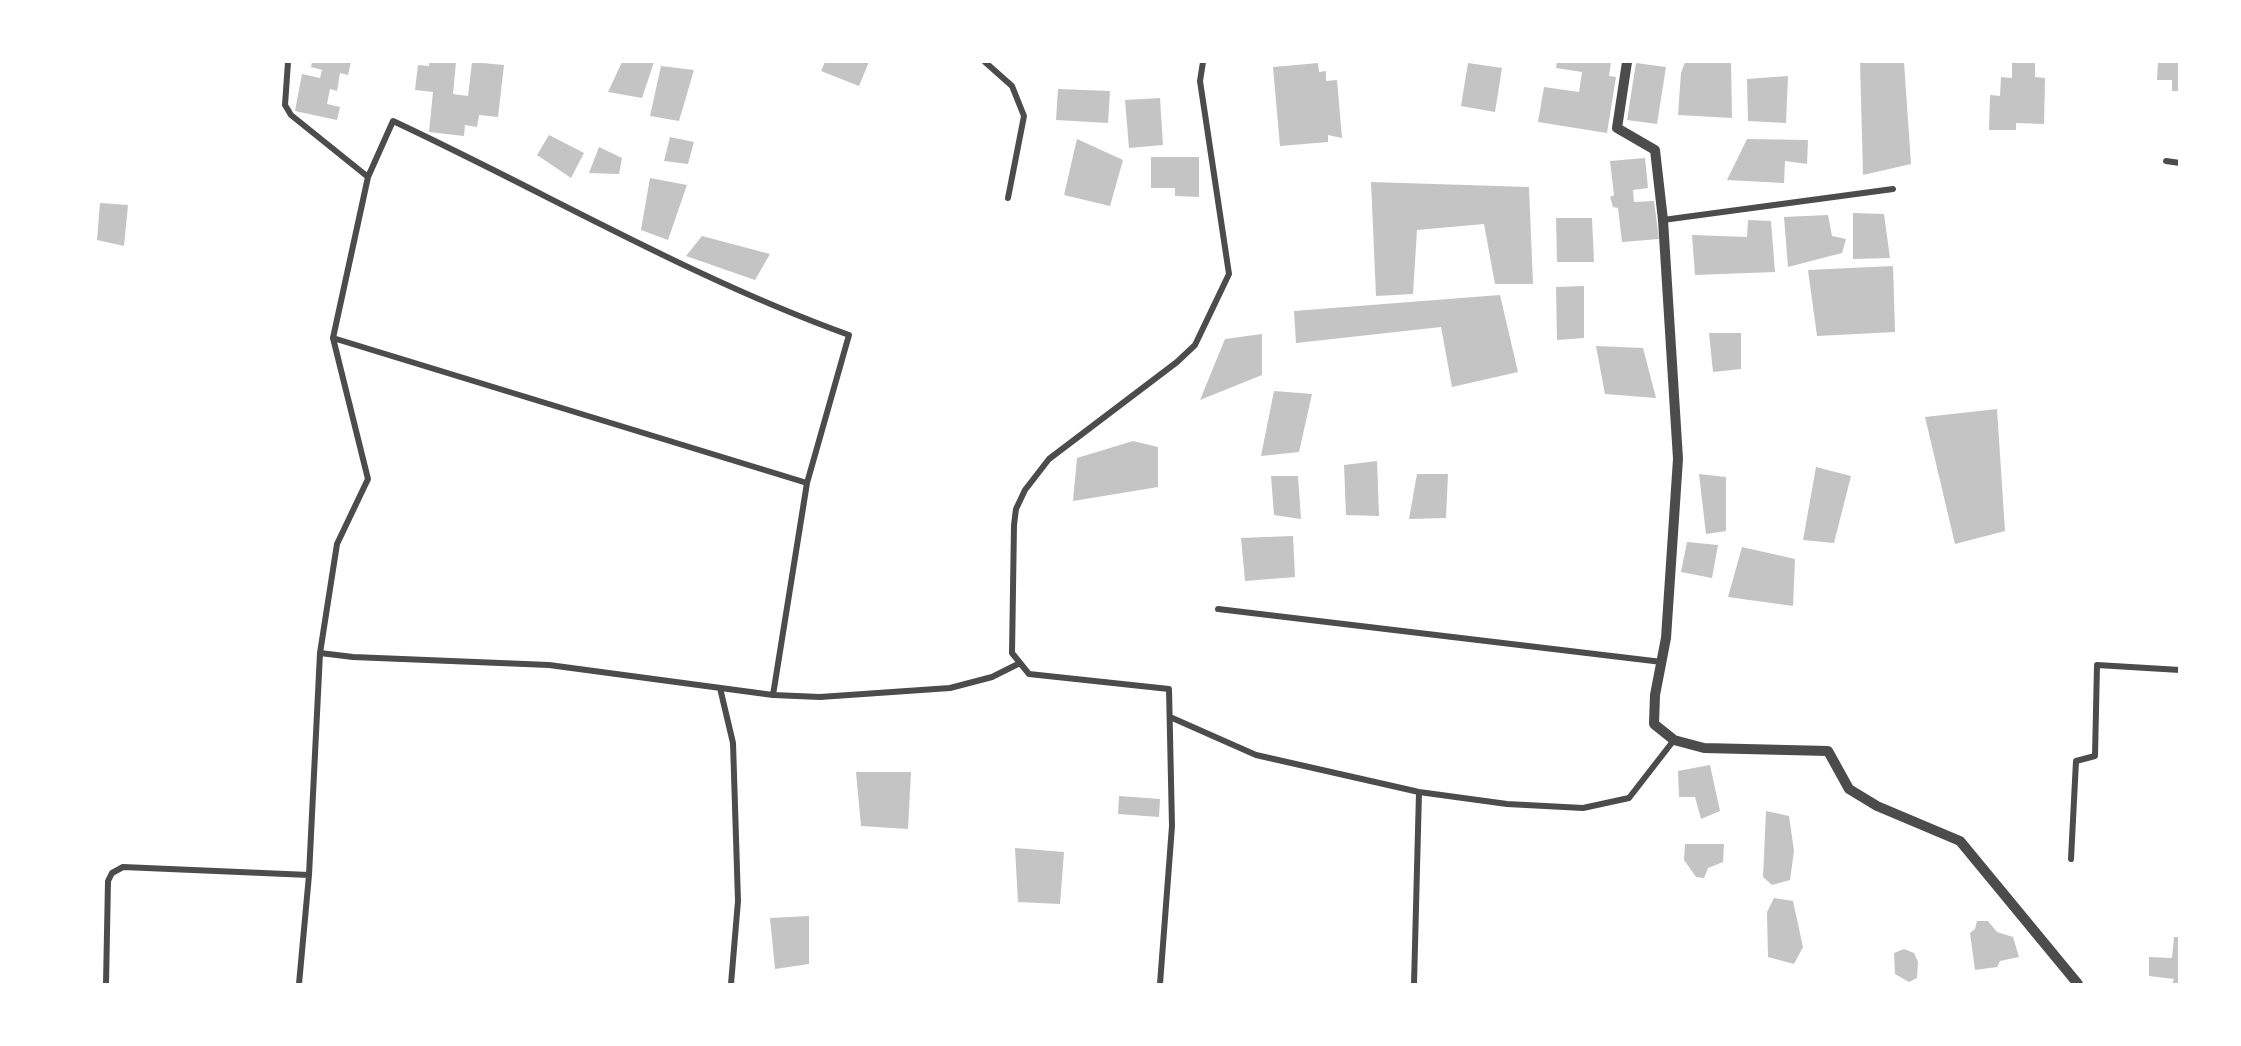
<!DOCTYPE html>
<html>
<head>
<meta charset="utf-8">
<style>
	body { margin:0 }
	#map { position:relative; width:2241px; height:1046px; overflow:hidden; background:#fff; font-family:"PT Sans",sans-serif }
	canvas { display:block }
	.frame { position:absolute; inset:0; border:63px solid #fff; pointer-events:none }
</style>
</head>
<body>
<div id="map">
<canvas width="2241" height="1046"></canvas>
<div class="frame"></div>
</div>
<script>
const g = document.querySelector('canvas').getContext('2d');
g.lineJoin = 'round';
function fillPath(path, color) {
  g.fillStyle = color;
  g.fill(path, 'evenodd');
}
function stroke(path, color, width, dash) {
  g.strokeStyle = color;
  g.lineWidth = width;
  g.lineCap = dash ? 'butt' : 'round';
  g.setLineDash(dash || []);
  g.stroke(path);
}
fillPath(new Path2D(`
	M312,62H351L348,75L340,73L337,91L330,89L327,104L340,107L337,120L295,111L302,74L320,78L322,70L311,67Z
	M429,62H456L453,94L468,96L472,62L504,65L498,117L479,115L477,127L465,125L464,136L429,132L433,92L415,90L418,65L429,66Z
	M622,62H654L642,98L608,92Z
	M825,62H869L859,86L821,71Z
	M1557,62H1611L1609,76L1616,77L1607,133L1538,122L1544,87L1579,92L1582,72L1556,68Z
	M1685,62H1731L1732,118L1678,115L1681,73Z
	M1860,62H1904L1911,164L1863,175Z
	M2012,62H2035V77L2045,78L2044,124L2016,123V130H1989L1990,95L2000,96L2001,77L2012,78Z
	M2158,62H2180V91H2172V80H2157Z
	M1318,63L1319,72L1326,71V81L1337,80L1342,138L1328,135V142L1280,146L1273,67Z
	M1468,63L1502,68L1495,112L1461,106Z
	M1636,63L1666,67L1657,124L1627,120Z
	M661,66L694,70L679,121L650,116Z
	M1788,76L1786,123L1748,121L1747,79Z
	M1058,89L1110,91L1108,123L1056,120Z
	M1160,98L1163,145L1129,148L1125,100Z
	M549,135L584,153L571,178L537,155Z
	M670,137L694,142L688,164L664,161Z
	M1077,139L1123,160L1110,206L1064,195Z
	M1747,139L1808,140L1807,164L1785,161L1784,183L1727,180Z
	M599,147L622,158L619,174L589,173Z
	M1151,157H1199V197L1175,196V188H1151Z
	M1645,158L1648,188L1633,190L1634,202L1654,201L1659,239L1622,242L1618,208L1613,207L1610,197L1614,195L1610,161Z
	M650,178L687,185L668,240L641,230Z
	M1371,182L1529,187L1533,284H1495L1484,224L1417,230L1413,294L1376,296Z
	M100,203L128,205L124,246L97,240Z
	M1853,213L1884,214L1890,258L1853,259Z
	M1828,215L1832,236L1846,239L1842,253L1788,267L1784,217Z
	M1556,218H1592L1594,262H1557Z
	M1748,220L1771,221L1775,272L1695,275L1692,235L1747,237Z
	M702,236L770,254L755,280L686,256Z
	M1893,266L1895,332L1817,336L1808,270Z
	M1584,286V338L1557,340L1556,287Z
	M1500,295L1518,372L1452,387L1441,327L1296,343L1294,311Z
	M1709,333H1741V369L1713,372Z
	M1262,334V375L1200,400L1225,339Z
	M1596,346L1643,348L1656,398L1605,394Z
	M1274,391L1312,394L1299,452L1261,456Z
	M1997,409L2005,531L1955,544L1925,417Z
	M1133,441L1158,447V487L1073,501L1077,458Z
	M1377,461L1379,516L1346,515L1344,465Z
	M1816,467L1851,476L1834,543L1803,540Z
	M1417,474H1448L1446,518L1409,519Z
	M1699,474L1726,477V531L1706,534Z
	M1271,476H1298L1301,519L1274,515Z
	M1293,536L1295,577L1245,581L1241,538Z
	M1687,542L1718,545L1712,578L1681,572Z
	M1742,547L1795,559L1793,606L1728,597Z
	M1710,765L1720,811L1701,819L1695,797H1679L1678,771Z
	M856,772H911L908,829L861,826Z
	M1119,796L1160,799L1159,817L1118,814Z
	M1766,811L1789,816L1794,851L1790,880L1772,885L1763,877Z
	M1685,844H1724L1723,862L1708,868L1704,878L1696,877L1684,860Z
	M1015,848L1064,852L1060,904L1018,902Z
	M1774,898L1793,901L1803,947L1794,964L1768,957L1767,912Z
	M809,916V964L775,969L770,918Z
	M1977,921H1988L1997,932L2013,937L2019,957L2000,961L1997,967L1975,970L1970,933L1975,929Z
	M2174,937H2180V984H2172L2174,979L2149,976V957L2172,958Z
	M1904,949L1914,953L1918,962L1917,978L1909,982L1895,974L1894,953Z`), '#c4c4c4');
stroke(new Path2D(`
	M288,62L285,105L291,115L368,177
	M985,62L1012,86L1024,116L1008,198
	M393,121C545,192 691,278 849,335L807,483L333,338L368,177Z
	M2166,161L2180,163
	M1663,220L1893,189
	M333,338L368,479L337,544L320,653L353,657L549,665L773,695L820,697L950,688L992,677L1020,663
	M1218,609L1662,662
	M720,688L733,743L738,901L731,984
	M773,695L807,483
	M1170,717L1256,755L1419,792L1507,804L1583,808L1629,798L1674,740
	M2071,859L2076,761L2095,756L2097,665L2180,670
	M106,984L108,881L112,873L123,867L309,875
	M299,984L309,875L320,653
	M1160,984L1172,826L1169,689L1029,674L1012,653L1014,525L1016,509L1025,490L1049,459L1177,362L1195,345L1229,274L1200,81L1203,62
	M1414,984L1419,792`), '#4c4c4c', 6);
stroke(new Path2D(`
	M1627,62L1617,128L1655,150L1663,220L1678,459L1666,638L1655,695L1654,724L1674,740L1704,748L1828,751L1849,789L1877,806L1960,841L2078,984`), '#4c4c4c', 10);
</script>
</body>
</html>
